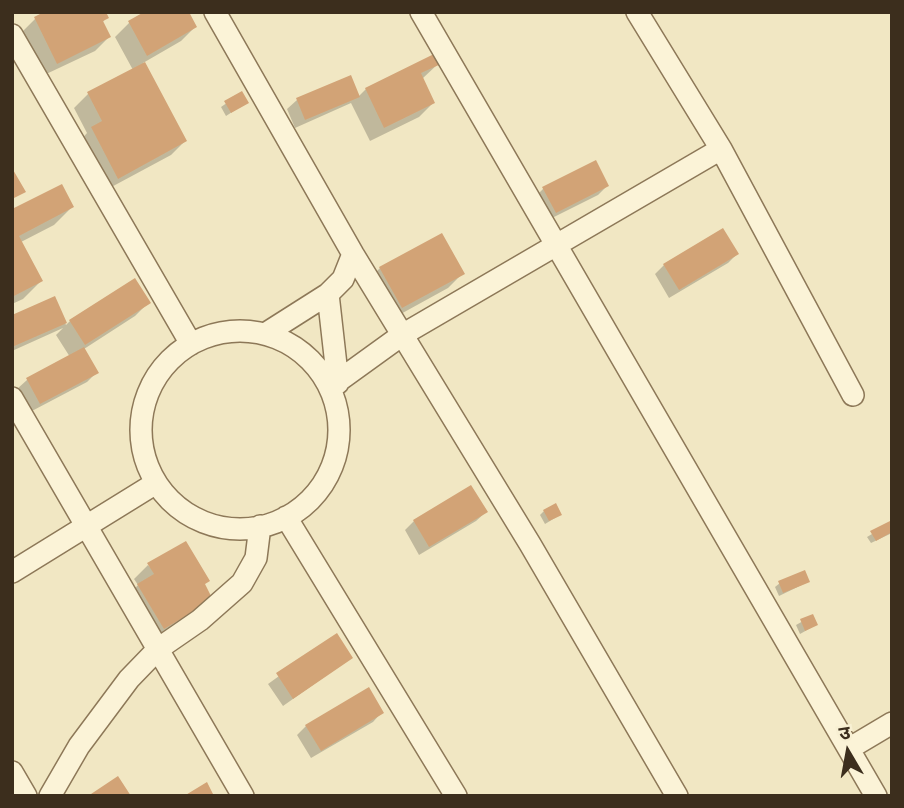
<!DOCTYPE html>
<html>
<head>
<meta charset="utf-8">
<style>
	body { margin:0 }
	#map { position:relative; width:904px; height:808px; overflow:hidden; background:#f1e7c3; font-family:Literata,"Noto Sans Devanagari",serif }
	canvas { display:block }
	.frame { position:absolute; inset:0; border:14px solid #3c2e1d; pointer-events:none }
	.north { position:absolute; left:813px; top:717px; width:70px; height:70px; -webkit-text-stroke:5px #f8f0d3; paint-order:stroke; rotate:350deg; font-size:19px; font-weight:700; line-height:28px; text-align:center; color:#3c2e1d }
	.north::after { content:''; display:block; margin:auto; width:24px; height:32px; background:#3c2e1d; clip-path:polygon(50% 0,100% 100%,50% 72%,0 100%) }
</style>
</head>
<body>
<div id="map">
<canvas width="904" height="808"></canvas>
<div class="frame"></div>
<div class="north">उ</div>
</div>
<script>
const g = document.querySelector('canvas').getContext('2d');
g.lineJoin = 'round';
function fill(path, color) { g.fillStyle = color; g.fill(path, 'evenodd'); }
const poly = rows => new Path2D(rows.map(r => 'M' + r).join(''));
function stroke(path, color, width, dash) { g.strokeStyle = color; g.lineWidth = width; g.lineCap = dash ? 'butt' : 'round'; g.setLineDash(dash || []); g.stroke(path); }
fill(poly([
	[147,12,195,27,181,41,143,63,185,141,171,155,104,191,78,143,87,133,74,108,88,94,133,70,115,37,129,23],
	[107,17,102,23,109,37,95,51,42,76,21,33,35,19],
	[439,63,422,79,433,103,419,117,370,141,351,103,295,128,287,109,297,100,350,77,358,97,366,89],
	[241,93,246,103,226,116,221,107],
	[607,186,598,195,546,221,534,198,543,189],
	[72,207,54,225,21,242,41,281,23,299,12,304,12,211],
	[737,254,728,263,669,298,655,274,664,265],
	[380,268,462,274,448,288,388,321,366,282],
	[54,298,66,325,70,321,149,302,135,316,84,349,96,373,87,382,30,412,17,389,27,380,70,357,56,335,63,328,12,351,12,317],
	[544,511,560,515,545,524,540,515],
	[486,512,476,521,419,555,405,530,414,521],
	[892,522,892,533,871,543,867,537],
	[148,565,197,613,150,641,125,599,138,585,134,579],
	[808,582,779,596,775,587,780,583],
	[812,616,816,625,800,634,796,625],
	[336,635,351,658,283,706,268,684],
	[382,712,373,722,311,758,297,735,306,726]
]), '#0003');
fill(poly([
	[44,12,106,12,109,18,103,21,111,37,57,64,34,17],
	[144,12,189,12,197,27,147,56,128,21],
	[436,53,441,64,421,73,435,103,384,128,365,88],
	[145,62,187,141,118,179,91,127,102,121,87,92],
	[351,75,360,97,305,120,296,98],
	[242,91,249,103,231,113,224,101],
	[596,160,609,186,556,213,542,187],
	[12,168,26,192,12,199],
	[62,184,74,207,19,236,43,281,12,297,12,209],
	[723,228,739,254,679,290,663,264],
	[442,233,465,274,402,308,379,267],
	[135,278,151,303,85,345,69,320],
	[55,296,67,323,12,347,12,315],
	[84,347,99,373,40,404,26,378],
	[471,485,488,512,429,547,413,520],
	[556,503,562,515,549,521,543,510],
	[892,520,892,532,876,541,870,531],
	[186,541,210,581,205,584,213,600,164,629,137,584,154,574,147,563],
	[805,570,810,582,783,593,778,581],
	[813,614,818,625,805,631,800,619],
	[337,633,353,658,293,699,276,673],
	[369,687,384,713,321,751,305,725],
	[118,776,131,796,88,796],
	[207,782,214,796,184,796]
]), '#d2a376');
const street = poly([
	[215,12,353,254,530,544,677,796],
	[421,12,876,796],
	[637,12,721,149,853,395],
	[12,35,191,344],
	[328,294,338,383],
	'141 430a99 99 0 1 1 198 0a99 99 0 1 1-198 0Z',
	[265,334,328,294,343,279,353,254],
	[330,387,402,335,721,149],
	[12,398,243,796],
	[286,517,456,796],
	[12,572,156,483],
	[850,748,892,723],
	[12,772,26,796],
	[50,796,79,746,129,679,158,649,200,620,242,583,256,558,260,526]
]);
stroke(street, '#8d7858', 24);
stroke(street, '#fbf3d7', 21);
</script>
</body>
</html>
